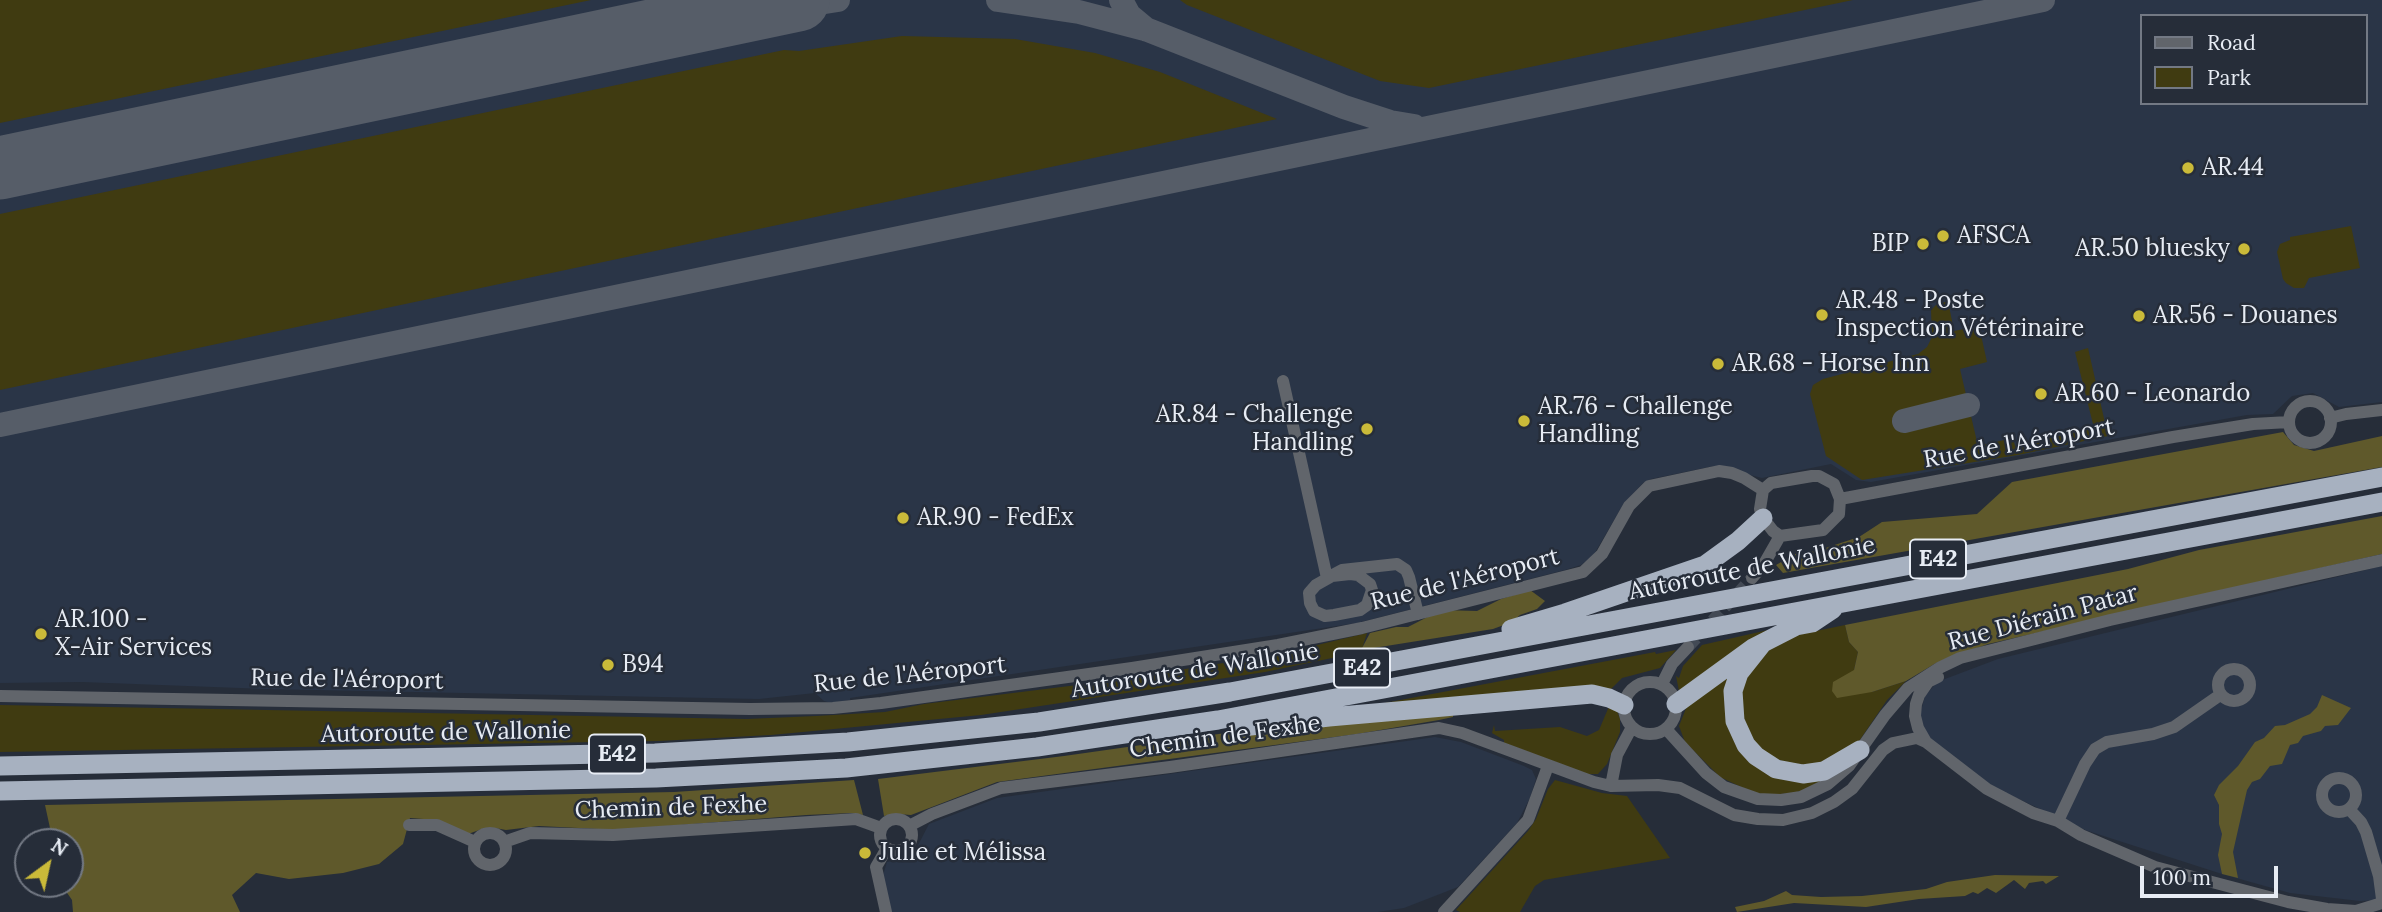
<!DOCTYPE html>
<html>
<head>
<meta charset="utf-8">
<style>
	body { margin:0 }
	#map { position:relative; width:2382px; height:912px; overflow:hidden; background:#262d39; font-family:Lora,serif }
	canvas { display:block }
	.legend { position:absolute; left:2140px; top:14px; width:228px; height:91px; box-sizing:border-box; background:#262d39; border:2px solid #737984; margin:0; padding:9px 12px; list-style:none; font-size:21px; color:#e7ecf4 }
	.legend li { display:flex; align-items:center; gap:14px; height:35px }
	.legend b { width:35px; border:2px solid #737984 }
	.north { position:absolute; left:14px; top:828px; width:70px; height:70px; box-sizing:border-box; background:#262d39; border:2px solid #737984; border-radius:50%; rotate:33deg; font-size:19px; font-weight:700; line-height:28px; text-align:center; color:#e7ecf4 }
	.north::after { content:''; display:block; margin:auto; width:24px; height:32px; background:#caba39; clip-path:polygon(50% 0,100% 100%,50% 72%,0 100%) }
	.scale { position:absolute; left:2140px; top:866px; width:138px; height:32px; box-sizing:border-box; border:4px solid #e7ecf4; border-top:0; padding-left:9px; font-size:21px; line-height:24px; white-space:nowrap; color:#e7ecf4; -webkit-text-stroke:5px #262d39; paint-order:stroke }
</style>
</head>
<body>
<div id="map">
<canvas width="2382" height="912"></canvas>
<ul class="legend">
<li><b style="height:9px;background:#61656b"></b>Road</li>
<li><b style="height:19px;background:#403b11"></b>Park</li>
</ul>
<div class="north">N</div>
<div class="scale">100 m</div>
</div>
<script>
const g = document.querySelector('canvas').getContext('2d');
g.lineJoin = 'round';
function fill(path, color) { g.fillStyle = color; g.fill(path, 'evenodd'); }
const poly = rows => new Path2D(rows.map(r => 'M' + r).join(''));
function stroke(path, color, width, dash) { g.strokeStyle = color; g.lineWidth = width; g.lineCap = dash ? 'butt' : 'round'; g.setLineDash(dash || []); g.stroke(path); }
function label(font, color, halo, rows, align = 'center') {
  g.font = font + ' Lora,serif'; g.lineWidth = 5; g.setLineDash([]); g.textBaseline = 'middle'; g.strokeStyle = halo; g.fillStyle = color; for (const [text, x, y, turn = 0] of rows) {
    g.save(); g.translate(x, y); g.rotate((+turn || 0) * Math.PI / 180); g.textAlign = isNaN(turn) ? turn : align; if (halo) g.strokeText(text, 0, 0); g.fillText(text, 0, 0); g.restore();
  }
}
fill(poly([
	[0,0,2382,0,2382,402,2339,407,2313,393,2292,396,2273,414,2247,415,1871,482,1856,480,1831,464,1762,478,1714,466,1651,479,1643,483,1624,503,1593,556,1581,565,1565,570,1357,623,850,698,850,700,831,703,824,701,815,693,759,699,266,689,82,682,0,683],
	[2142,16,2366,16,2366,103,2142,103],
	[2382,566,2382,900,2360,901,2290,893,2222,874,2085,830,1989,785,1929,739,1919,718,1925,696,1937,682,1998,659],
	[1435,737,1461,742,1524,766,1532,770,1536,779,1530,798,1517,823,1458,887,1404,908,1378,912,890,912,883,875,887,862,902,859,915,851,929,824,997,798]
]), '#2a3547');
fill(poly([
	[0,0,591,0,0,123],
	[1180,0,1853,0,1429,88,1380,81,1187,5],
	[902,36,1015,39,1095,53,1160,72,1277,119,0,390,0,214,784,50,799,51],
	[2351,226,2360,268,2309,278,2304,288,2294,288,2286,283,2283,279,2277,252,2280,244,2290,240,2290,237],
	[1948,301,1954,331,1979,326,1987,362,1960,369,1978,446,2013,438,2015,446,2094,428,2075,352,2088,348,2108,436,2018,455,1862,480,1826,456,1810,394,1813,385,1823,379,1918,354,1927,347,1932,337,1931,310,1936,305],
	[1845,625,1849,642,1858,652,1854,670,1872,692,1906,681,1887,700,1857,744,1817,768,1773,762,1744,733,1740,685,1769,649,1797,635],
	[1768,630,1680,696,1676,676,1679,678,1683,666,1702,645],
	[1367,633,1361,652,1265,672,981,715,771,735,659,741,0,752,0,705,747,719,816,716,885,712,924,704,1110,681,1280,654],
	[1676,650,1660,668,1622,678,1609,691,1342,711,1655,652,1656,654],
	[1736,669,1744,750,1832,775,1805,790,1793,793,1766,795,1752,792,1720,777,1685,742,1679,726,1687,706],
	[1610,704,1617,711,1620,719,1620,732,1607,764,1598,774,1587,774,1504,743,1504,740,1492,733,1494,725,1495,731,1560,727,1587,736,1599,730],
	[1555,780,1602,793,1627,796,1670,858,1544,880,1535,886,1520,912,1460,912,1456,910,1528,831,1536,819,1548,789]
]), '#403b11');
fill(poly([
	[2283,432,2294,445,2314,451,2382,436,2382,467,1783,573,1776,565,1795,554,1816,551,1859,537,1882,522,1977,514,2012,482],
	[2382,516,2382,554,1988,644,1936,663,1906,681,1872,692,1837,698,1832,691,1833,682,1854,670,1858,652,1849,642,1845,625,2128,569,2199,550],
	[1530,590,1545,601,1537,609,1520,615,1512,622,1493,629,1361,650,1370,633,1396,627,1408,627,1441,610,1477,611,1501,599],
	[2322,695,2351,708,2338,725,2325,726,2321,731,2303,736,2298,743,2290,745,2282,764,2270,766,2260,779,2252,782,2247,790,2233,852,2238,878,2222,874,2218,855,2222,834,2219,824,2219,805,2214,795,2219,785,2238,766,2255,742,2264,738,2275,726,2285,725,2310,714,2317,707],
	[1453,711,1453,717,1439,720,1357,734,997,782,911,815,898,814,884,816,878,779,1064,756,1247,730],
	[854,780,863,815,851,813,806,815,618,830,539,826,506,830,495,828,482,829,468,834,437,820,410,818,403,844,379,864,343,873,289,879,256,873,232,895,240,912,73,912,72,900,61,884,70,884,70,842,53,842,45,805,674,792],
	[1995,875,2059,876,2046,884,2043,881,2029,883,2025,889,2014,880,1996,893,1987,888,1978,894,1973,892,1965,896,1919,899,1866,907,1794,903,1737,912,1735,907,1764,901,1786,891,1792,895,1821,897,1862,896,1926,889,1947,882]
]), '#5f592b');
stroke(poly([
	[998,0,1079,12,1148,30,1344,107,1390,122,1414,126],
	[1121,0,1129,15,1147,30],
	[678,25,838,0],
	[0,175,84,150],
	[1904,421,1968,405],
	[0,425,2043,0]
]), '#565d68', 24);
stroke(poly([
	[0,168,798,0]
]), '#565d68', 63);
stroke(poly([
	[1688,647,1752,578]
]), '#434a55', 12, [12, 6]);
stroke(poly([
	[1283,381,1327,578,1342,570,1397,564,1406,570,1409,577,1418,614],
	'2289 422a21 21 0 1 1 42 0a21 21 0 1 1-42 0Z',
	[2330,418,2346,414,2382,410],
	[1812,476,1819,476,1834,484,1840,499,1839,514,1823,530,1780,536,1773,531,1763,518,1760,509,1763,490,1771,483,1812,476],
	[1840,499,2173,437,2253,424,2289,422],
	[1350,574,1358,575,1370,584,1372,590,1367,605,1360,610,1334,615,1325,616,1314,611,1310,603,1309,593,1316,585,1332,576,1350,574],
	[1752,578,1764,564,1780,536],
	'2218 685a16 16 0 1 1 32 0a16 16 0 1 1-32 0Z',
	'1624 708a26 26 0 1 1 52 0a26 26 0 1 1-52 0Z',
	[1662,684,1672,664,1688,647],
	[0,696,750,709,833,708,881,703,1132,668,1278,645,1362,628,1583,572,1602,554,1629,506,1649,486,1719,471,1732,473,1744,478,1763,490],
	[1666,729,1706,773,1724,787,1758,799,1781,800,1801,797,1828,784,1849,766,1885,715,1908,688,1939,668,1960,658,2110,620,2382,560],
	[1926,742,1918,728,1915,716,1916,704,1919,695,1928,682,1938,677],
	'2322 795a17 17 0 1 1 34 0a17 17 0 1 1-34 0Z',
	[1611,786,1617,755,1632,727],
	[2349,809,2361,822,2366,832,2379,876,2382,899],
	'880 835a16 16 0 1 1 32 0a16 16 0 1 1-32 0Z',
	[2058,821,2085,764,2095,749,2107,742,2153,734,2174,727,2220,695],
	[409,825,437,825,475,842],
	[909,826,932,814,1001,788,1170,767,1439,728,1462,733,1594,782,1611,786,1658,785,1680,788,1734,815,1758,819,1783,820,1812,813,1834,802,1852,789,1883,750,1893,743,1917,738,1926,742,1987,789,2033,813,2058,821,2081,835,2155,867,2288,902,2327,909,2356,911,2382,903],
	'474 849a16 16 0 1 1 32 0a16 16 0 1 1-32 0Z',
	[504,842,530,833,613,835,856,819,881,828],
	[886,912,876,867,887,848],
	[1444,912,1528,820,1548,766]
]), '#61656b', 12);
stroke(poly([
	[1511,629,1565,613,1705,565,1738,541,1763,518],
	[1762,644,1739,673,1733,691,1735,721,1746,745,1756,756,1776,769,1803,774,1824,771,1860,750],
	[1676,704,1753,648,1796,626,1812,623,1833,609],
	[1242,727,1329,717,1592,694,1609,698,1624,705],
	[0,766,655,753,848,742,1039,722,1230,692,2382,477],
	[0,791,656,778,846,768,1037,747,1218,720,2382,502]
]), '#a7b1c0', 19);
for (const [x, y, r, color] of [
	[2188,168,7,"#caba39"],
	[1943,236,7,"#caba39"],
	[1923,244,7,"#caba39"],
	[2244,249,7,"#caba39"],
	[1822,315,7,"#caba39"],
	[2139,316,7,"#caba39"],
	[1718,364,7,"#caba39"],
	[2041,394,7,"#caba39"],
	[1524,421,7,"#caba39"],
	[1367,429,7,"#caba39"],
	[903,518,7,"#caba39"],
	[41,634,7,"#caba39"],
	[608,665,7,"#caba39"],
	[865,853,7,"#caba39"]
]) { const dot = new Path2D(); dot.arc(x, y, r, 0, 2 * Math.PI); g.fillStyle = color; g.fill(dot); stroke(dot, '#262d39', 2.5); }
for (const [x, y, w] of [
	[1938,559,56],
	[1362,668,56],
	[617,754,56]
]) { const box = new Path2D(); box.roundRect(x - w / 2, y - 19.5, w, 39, 5); g.fillStyle = '#262d39'; g.fill(box); stroke(box, '#e7ecf4', 2); }
label('bold 23px', '#e7ecf4', null, [
	["E42",1938,559],
	["E42",1362,668],
	["E42",617,754]
]);
label('24px', '#e7ecf4', '#262d39', [
	["AR.44",2202,168],
	["AFSCA",1957,236],
	["BIP",1909,244,"right"],
	["AR.50 bluesky",2230,249,"right"],
	["AR.48 - Poste",1836,301],
	["Inspection Vétérinaire",1836,329],
	["AR.56 - Douanes",2153,316],
	["AR.68 - Horse Inn",1732,364],
	["AR.60 - Leonardo",2055,394],
	["AR.76 - Challenge",1538,407],
	["Handling",1538,435],
	["AR.84 - Challenge",1353,415,"right"],
	["Handling",1353,443,"right"],
	["AR.90 - FedEx",917,518],
	["AR.100 -",55,620],
	["X-Air Services",55,648],
	["B94",622,665],
	["Julie et Mélissa",879,853]
], 'left');
label('24px', '#e7ecf4', '#262d39', [
	["Rue de l'Aéroport",2019,444,-10],
	["Autoroute de Wallonie",1752,569,-11],
	["Rue de l'Aéroport",1465,580,-14],
	["Rue Diérain Patar",2043,618,-15],
	["Autoroute de Wallonie",1195,671,-9],
	["Rue de l'Aéroport",910,675,-6],
	["Rue de l'Aéroport",347,680,1],
	["Autoroute de Wallonie",446,733,-1],
	["Chemin de Fexhe",1225,737,-8],
	["Chemin de Fexhe",671,808,-2]
]);
</script>
</body>
</html>
